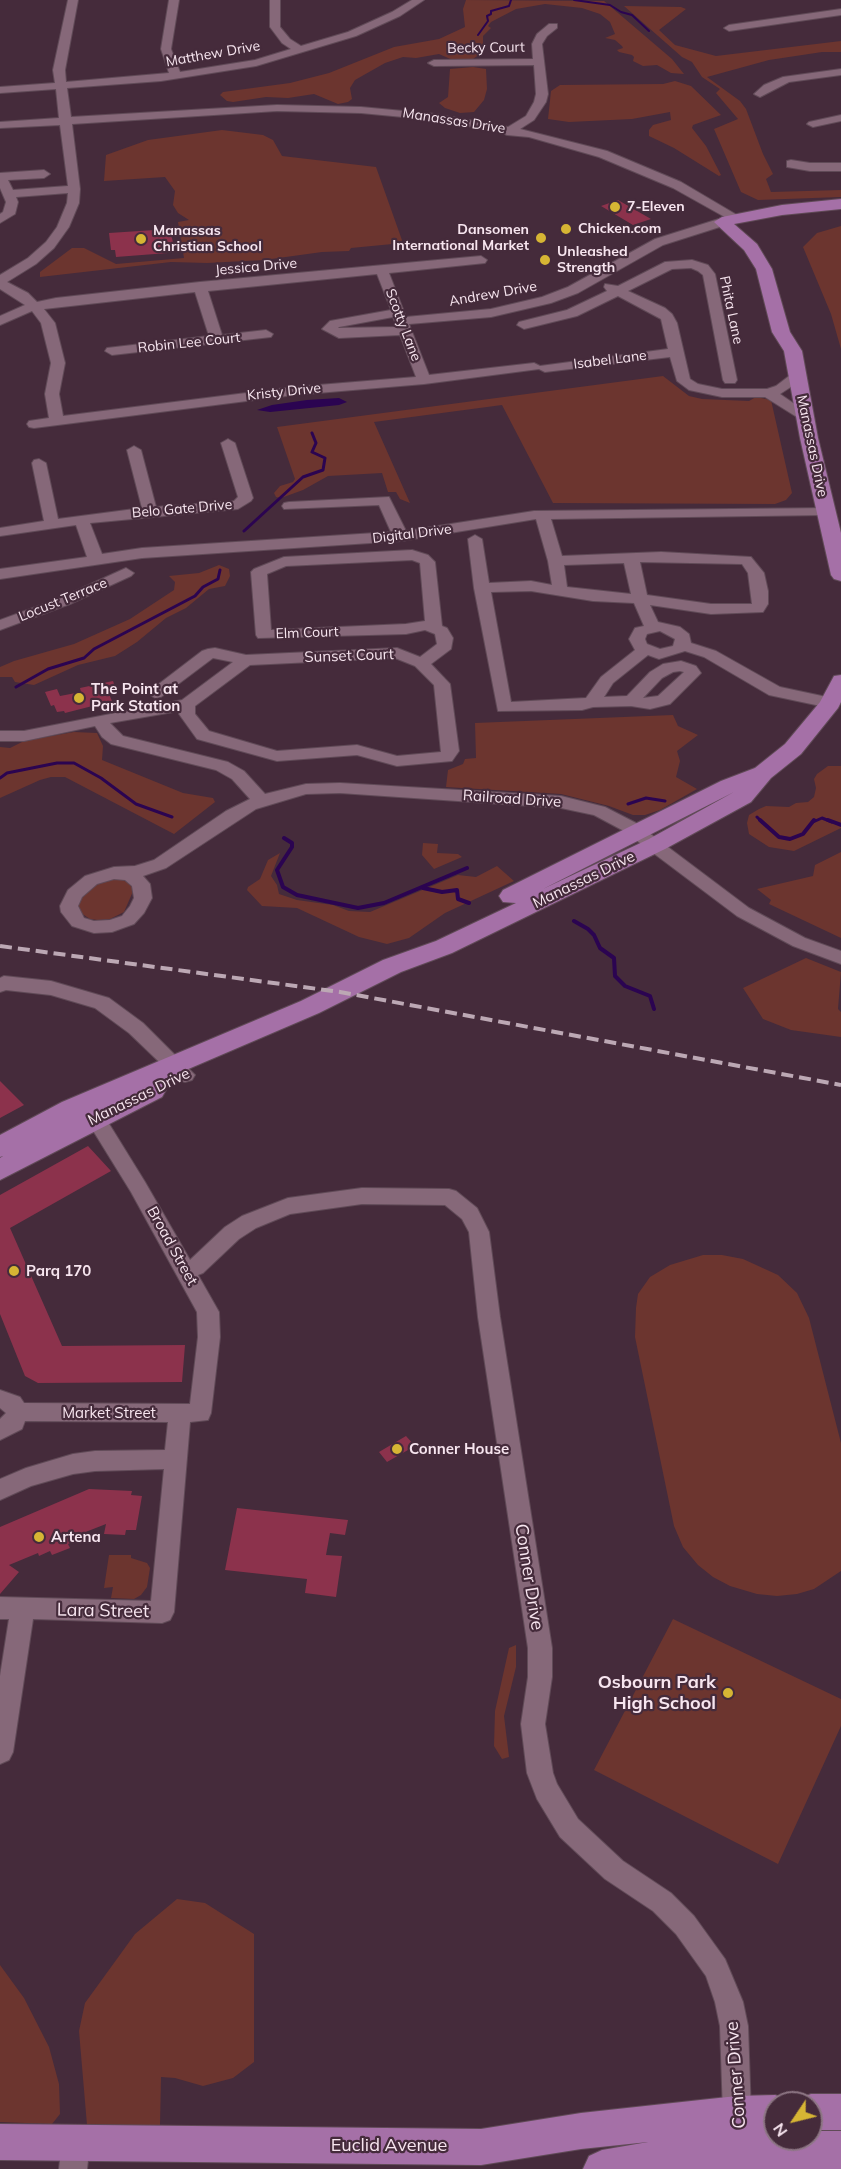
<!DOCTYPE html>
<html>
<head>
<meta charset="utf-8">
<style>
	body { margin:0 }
	#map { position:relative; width:841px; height:2169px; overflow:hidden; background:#452b3b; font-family:Mulish,sans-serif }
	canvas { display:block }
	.north { position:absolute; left:763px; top:2091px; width:60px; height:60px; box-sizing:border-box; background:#452b3b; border:2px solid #8c7583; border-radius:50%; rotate:235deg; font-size:16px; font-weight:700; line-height:24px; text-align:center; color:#f7e5ef }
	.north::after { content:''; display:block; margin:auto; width:21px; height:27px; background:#d6b534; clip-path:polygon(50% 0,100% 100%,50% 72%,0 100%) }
</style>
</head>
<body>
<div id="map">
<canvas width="841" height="2169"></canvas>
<div class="north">N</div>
</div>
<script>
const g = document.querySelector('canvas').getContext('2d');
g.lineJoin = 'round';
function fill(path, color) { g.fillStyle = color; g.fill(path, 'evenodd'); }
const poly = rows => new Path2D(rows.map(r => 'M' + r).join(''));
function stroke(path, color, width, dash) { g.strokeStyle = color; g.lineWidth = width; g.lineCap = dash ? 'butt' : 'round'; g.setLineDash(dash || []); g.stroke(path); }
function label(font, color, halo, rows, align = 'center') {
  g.font = font + ' Mulish,sans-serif'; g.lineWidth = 4.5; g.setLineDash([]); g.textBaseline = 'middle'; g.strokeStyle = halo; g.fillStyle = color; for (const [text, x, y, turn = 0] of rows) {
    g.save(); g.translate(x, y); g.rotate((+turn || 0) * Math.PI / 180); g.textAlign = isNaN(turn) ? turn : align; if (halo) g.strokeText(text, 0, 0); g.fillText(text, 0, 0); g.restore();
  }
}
fill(poly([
	[466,0,604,1,672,59,684,74,671,73,657,65,643,66,633,61,634,57,632,55,619,52,617,50,623,48,622,46,615,40,605,38,615,34,610,22,600,14,582,8,545,4,516,9,491,22,488,26,491,28,483,36,483,52,473,59,455,61,439,54,416,58,403,57,385,63,355,80,350,88,352,99,348,102,338,104,314,94,288,98,266,97,233,102,227,101,220,95,223,92,290,83,329,73,394,47,439,39,465,27,463,9],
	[624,6,681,7,686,9,659,30,675,45,716,56,841,41,841,52,822,52,769,60,707,77,740,101,746,109,763,154,773,174,766,179,771,192,841,190,841,197,758,200,741,192,714,129,738,119,716,93,720,89,702,77,692,62,682,57],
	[473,67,486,69,487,89,484,100,474,112,460,113,445,108,439,103,448,97,450,69],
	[675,81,691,86,721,115,693,125,692,128,706,146,721,175,719,176,674,148,649,136,649,130,653,125,671,120,670,112,632,119,569,122,548,119,551,91,560,85,663,84],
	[222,130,263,135,273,140,282,156,376,167,403,243,351,248,349,251,322,252,264,260,207,263,171,262,40,277,40,272,72,248,84,248,116,264,184,258,178,222,189,220,178,213,173,205,175,191,165,177,104,181,106,155,148,140],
	[841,226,841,349,831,314,803,247,817,233],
	[663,376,689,396,702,399,749,401,756,397,771,400,792,493,786,500,775,504,553,503,502,405,374,422,410,503,400,499,396,492,388,492,382,473,328,476,303,490,281,498,276,497,274,493,280,486,293,482,295,479,277,427],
	[219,565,229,569,230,576,225,586,209,589,186,608,166,618,137,642,115,656,78,665,34,685,15,682,12,677,0,677,0,667,14,661,74,644,130,619,174,590,175,582,169,576,199,573],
	[673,715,678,726,698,735,677,751,680,761,676,777,697,789,660,810,645,815,633,815,609,806,561,794,446,787,448,770,463,764,465,759,476,758,475,723],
	[74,732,97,733,103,746,102,760,183,793,213,798,215,802,174,834,65,777,51,777,40,780,0,798,0,747,10,748,24,741],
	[828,766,841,766,841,828,794,851,769,847,749,834,747,823,749,815,759,809,766,806,789,807,796,803,808,802,814,797,816,788,814,779,817,774],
	[423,843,438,844,437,853,458,854,462,857,434,869,422,855],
	[841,852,841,938,769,904,771,900,757,889,813,876,815,865],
	[280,853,271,876,277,885,279,894,297,900,333,905,349,911,370,912,458,875,476,877,497,866,514,881,445,913,409,938,387,944,359,937,297,908,262,906,247,890,248,887,260,879,268,860],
	[119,878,131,884,134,889,124,912,110,919,98,920,90,919,81,913,78,903,81,897,96,884],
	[806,958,841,972,838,1009,841,1012,841,1037,791,1030,763,1019,743,988],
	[703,1255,722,1255,743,1259,778,1275,797,1293,809,1318,841,1443,841,1571,814,1589,797,1594,777,1596,757,1594,730,1586,713,1577,698,1565,683,1547,674,1526,635,1337,636,1308,638,1294,650,1277,670,1265],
	[109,1555,131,1555,131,1558,147,1563,150,1568,147,1587,141,1595,134,1599,111,1598,113,1587,104,1588],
	[673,1619,841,1699,841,1726,778,1864,594,1770],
	[516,1645,516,1667,504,1716,509,1757,502,1759,494,1746,495,1711,509,1648],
	[177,1899,205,1903,254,1934,254,2062,233,2078,203,2086,175,2078,161,2077,160,2125,87,2125,79,2031,85,2003,135,1934],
	[0,1965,24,1998,49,2047,59,2084,60,2114,52,2124,0,2122]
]), '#6c352f');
fill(poly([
	[339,398,347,402,339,405,270,412,257,410,272,405,307,400]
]), '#2b0451');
stroke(poly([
	[574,0,610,5,621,12,632,15,649,31],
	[478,35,488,21,487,16,491,14,491,11,509,6,511,0]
]), '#2b0451', 2);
stroke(poly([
	[244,531,303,477,323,470,325,458,312,452,316,443,312,433],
	[16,687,48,669,84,658,94,649,195,596,203,587,218,579,220,570],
	[0,778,7,773,57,763,74,763,101,778,136,804,172,817],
	[628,804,646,798,665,801],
	[757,817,762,822],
	[813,822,822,818,832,822]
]), '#2b0451', 3);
stroke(poly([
	[760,820,779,837,790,839,803,834,814,820],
	[828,820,841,825],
	[284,838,292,843,292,847,277,870,283,887,297,895,358,908,384,903,467,868],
	[423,888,442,892,457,890,458,899,469,903],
	[574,921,588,929,594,935,600,948,614,958,615,976,625,986,650,996,654,1009]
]), '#2b0451', 4);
fill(poly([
	[618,200,651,219,633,225,601,206],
	[170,229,174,247,167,248,168,253,116,257,115,250,111,250,109,233],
	[113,681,117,692,109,694,112,701,65,713,64,711,57,712,54,705,51,706,45,692,57,689,60,696,81,692,80,688],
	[0,1081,24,1105,0,1118],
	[88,1146,111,1171,10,1228,62,1346,185,1345,182,1382,38,1383,25,1376,0,1314,0,1195],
	[406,1436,415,1446,387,1462,379,1452],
	[89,1489,132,1491,131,1495,142,1496,136,1530,126,1530,125,1535,104,1534,106,1524,83,1533,75,1533,78,1539,68,1544,70,1548,52,1555,50,1551,39,1556,38,1553,9,1565,19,1572,0,1594,0,1527],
	[237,1508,348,1520,345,1535,330,1533,326,1555,342,1556,336,1597,305,1593,307,1579,225,1570]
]), '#8c324c');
const minor = poly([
	[68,0,78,0,65,70,66,82,169,73,161,49,169,0,179,0,171,49,180,72,255,60,291,49,282,43,270,27,270,0,280,0,280,27,290,39,301,46,348,32,392,12,412,0,424,0,400,16,356,36,256,66,161,81,67,88,71,117,277,105,361,107,435,114,508,127,526,116,534,102,536,94,534,65,434,66,428,63,434,60,533,59,532,44,537,34,549,24,557,24,557,28,547,36,542,44,548,94,546,102,534,120,520,129,607,151,681,182,742,218,736,222,732,221,673,188,599,157,529,137,507,135,501,132,435,120,361,113,277,111,72,124,80,189,79,203,69,227,54,248,36,264,7,282,28,293,37,302,56,298,200,282,481,256,487,260,485,263,389,273,406,317,491,309,542,297,568,287,655,239,722,218,728,222,726,225,663,245,578,293,551,303,491,317,409,324,429,375,534,363,540,366,668,349,661,319,618,296,577,316,524,329,517,325,519,322,567,310,607,291,604,287,605,284,618,286,665,262,692,260,708,265,715,274,737,380,735,383,725,383,723,380,703,275,698,271,691,268,672,269,628,291,665,308,672,314,677,323,690,379,698,384,722,389,767,389,776,386,793,373,803,373,805,376,803,379,780,394,812,416,810,419,800,419,765,397,722,397,689,390,677,381,670,357,545,372,539,369,424,384,294,395,34,428,29,427,27,424,29,421,49,418,45,394,51,363,41,323,32,311,0,325,0,316,25,305,0,289,0,275,28,258,46,242,57,227,67,203,68,193,16,197,18,202,15,214,0,223,0,214,3,212,6,202,0,188,0,173,44,170,50,174,44,178,8,180,13,190,68,186,60,125,0,128,0,122,59,118,56,89,0,93,0,87,55,83,53,70,68,0],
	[377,274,391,310,330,321,322,329,339,338,400,335,416,377,294,387,63,416,59,394,65,363,55,323,44,309,195,292,209,336,107,348,105,351,112,355,271,337,273,334,266,330,222,335,208,291,377,274],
	[393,317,397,327,338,328,339,327,393,317],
	[841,9,841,15,729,31,724,28,729,25,841,9],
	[841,69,841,75,789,82,760,97,754,94,764,85,783,77,841,69],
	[841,115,841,121,813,127,807,124,809,122,841,115],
	[791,160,810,163,841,163,841,171,810,171,787,167,787,161,791,160],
	[228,439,235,443,253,498,251,501,238,509,90,523,102,554,142,548,391,532,379,505,284,509,282,506,284,503,289,502,389,497,406,531,534,511,830,508,832,511,825,515,551,519,562,556,661,552,751,557,764,573,768,591,768,604,763,612,711,614,650,605,658,622,680,627,689,634,691,643,716,651,780,687,836,699,838,703,830,708,769,695,704,657,685,651,659,659,648,655,613,683,604,697,627,696,650,672,663,664,681,661,696,666,701,673,670,704,650,709,631,706,593,707,582,710,498,711,474,588,468,539,475,535,482,539,489,583,531,581,552,585,548,561,536,519,401,541,142,558,0,579,0,569,87,557,76,525,0,536,0,528,44,521,32,463,34,460,39,459,46,463,58,519,142,508,127,450,134,446,141,450,156,507,234,501,238,497,221,443,228,439],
	[640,562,742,564,748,573,752,604,711,604,647,595,640,562],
	[624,563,631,594,567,587,564,565,624,563],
	[531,591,593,601,634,603,644,626,635,628,629,639,635,650,601,677,586,698,511,702,491,592,531,591],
	[660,631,675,639,673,646,660,649,647,644,645,639,647,634,660,631],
	[680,671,684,672,658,696,643,698,662,678,673,672,680,671],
	[412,550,428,555,435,562,442,626,447,628,453,638,451,649,431,664,450,684,459,751,452,761,397,766,357,755,277,761,197,739,179,714,179,711,110,723,123,736,228,762,244,771,265,794,306,784,340,783,561,796,605,807,636,823,749,908,805,938,841,951,841,964,793,946,737,916,624,831,594,815,561,808,340,793,306,794,256,809,166,868,143,876,150,884,152,898,144,913,134,924,112,932,94,933,72,926,61,912,60,906,68,890,85,876,114,867,135,866,154,860,226,811,250,799,232,779,216,770,111,744,102,737,95,726,24,741,0,741,0,731,24,731,182,700,233,662,213,658,161,697,155,698,147,693,202,651,208,649,215,648,246,655,397,648,420,657,437,644,435,634,425,630,406,634,258,638,256,635,251,572,254,569,284,557,412,550],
	[412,560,420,563,425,621,406,624,271,630,267,574,286,566,412,560],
	[395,658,415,666,434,685,441,752,397,756,357,745,277,751,209,731,195,714,195,706,250,665,395,658],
	[114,879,125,880,132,886,134,898,130,906,122,916,110,920,94,921,84,918,78,906,82,897,97,884,114,879],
	[126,568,134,573,131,576,70,604,0,630,0,620,60,598,126,568],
	[4,976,51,981,109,998,143,1023,195,1075,192,1080,185,1082,178,1080,129,1033,95,1008,51,995,6,990,0,992,0,978,4,976],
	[86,1104,103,1114,145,1182,190,1260,225,1227,242,1216,288,1198,362,1188,449,1189,456,1191,477,1208,489,1232,500,1317,552,1648,552,1677,545,1724,553,1773,557,1784,578,1819,623,1861,671,1893,694,1916,725,1959,743,2002,748,2026,751,2114,758,2169,730,2169,723,2114,720,2026,715,2002,706,1976,676,1934,653,1911,605,1879,560,1837,537,1799,527,1773,521,1724,528,1677,528,1648,478,1317,469,1232,462,1219,445,1205,362,1204,290,1214,256,1228,239,1239,203,1273,198,1275,219,1312,220,1337,211,1413,208,1420,190,1422,174,1612,170,1620,162,1623,33,1619,13,1752,9,1760,0,1764,0,1676,9,1619,0,1619,0,1597,151,1601,164,1469,95,1471,73,1474,31,1486,0,1500,0,1479,26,1468,73,1454,95,1451,165,1450,168,1422,25,1421,22,1429,0,1440,0,1419,6,1413,0,1408,0,1390,20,1397,24,1403,190,1404,198,1337,197,1312,131,1192,89,1124,76,1111,79,1106,86,1104],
	[76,2129,86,2133,90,2143,87,2169,59,2169,62,2143,66,2133,76,2129]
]);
const major = poly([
	[841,199,841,209,782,215,734,224,757,244,772,269,790,332,802,351,818,438,841,533,841,581,834,579,831,575,800,438,784,351,772,332,756,269,744,250,714,222,722,217,782,205,841,199],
	[841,675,841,702,838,708,801,754,771,778,751,802,665,849,452,953,401,972,319,1013,158,1082,162,1083,166,1090,162,1097,0,1180,0,1158,3,1156,0,1157,0,1135,62,1102,301,1001,383,960,436,941,516,903,503,902,499,896,503,890,721,781,755,768,785,744,820,702,834,676,841,675],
	[734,792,649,839,543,889,734,792],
	[811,2094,841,2094,841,2130,811,2130,811,2103,796,2103,798,2099,811,2094],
	[775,2095,788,2100,789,2103,775,2103,775,2131,768,2131,775,2131,775,2139,811,2139,811,2131,841,2131,841,2169,583,2169,589,2156,602,2150,648,2142,581,2149,481,2165,0,2160,0,2124,481,2129,581,2113,737,2096,775,2095]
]);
stroke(minor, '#604a57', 2);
stroke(major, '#604a57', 2);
fill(minor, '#866879');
fill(major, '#a570a7');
stroke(poly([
	[0,946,340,992,841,1085]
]), '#bca8b4', 4, [12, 6]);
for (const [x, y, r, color] of [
	[615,207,6,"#d6b534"],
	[566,229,6,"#d6b534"],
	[541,238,6,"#d6b534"],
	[141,239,6,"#d6b534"],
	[545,260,6,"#d6b534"],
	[79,698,6,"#d6b534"],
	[14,1271,6,"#d6b534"],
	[397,1449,6,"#d6b534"],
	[39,1537,6,"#d6b534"],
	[728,1693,6,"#d6b534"]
]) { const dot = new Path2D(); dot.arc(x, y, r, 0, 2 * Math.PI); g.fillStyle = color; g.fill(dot); stroke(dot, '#452b3b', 2); }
label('14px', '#f7e5ef', '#452b3b', [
	["Becky Court",486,48,-1],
	["Matthew Drive",213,54,-10],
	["Manassas Drive",454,121,9],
	["Jessica Drive",256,267,-5],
	["Andrew Drive",493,294,-10],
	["Phita Lane",731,310,78],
	["Scotty Lane",403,325,69],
	["Robin Lee Court",189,343,-6],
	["Isabel Lane",610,360,-7],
	["Kristy Drive",284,392,-6],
	["Manassas Drive",812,446,78],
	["Belo Gate Drive",182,509,-5],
	["Digital Drive",412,534,-7],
	["Locust Terrace",63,600,-22],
	["Elm Court",307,633,-2]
]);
label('bold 14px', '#f7e5ef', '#452b3b', [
	["7-Eleven",627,207],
	["Chicken.com",578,229],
	["Dansomen",529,230,"right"],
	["International Market",529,246,"right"],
	["Manassas",153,231],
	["Christian School",153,247],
	["Unleashed",557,252],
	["Strength",557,268]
], 'left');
label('15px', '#f7e5ef', '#452b3b', [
	["Sunset Court",349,656,-2],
	["Railroad Drive",512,799,4],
	["Manassas Drive",584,880,-26],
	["Manassas Drive",139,1097,-26],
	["Broad Street",172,1246,61],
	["Market Street",109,1413]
]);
label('bold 15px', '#f7e5ef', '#452b3b', [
	["The Point at",91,689],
	["Park Station",91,706],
	["Parq 170",26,1271],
	["Conner House",409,1449],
	["Artena",51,1537]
], 'left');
label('18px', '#f7e5ef', '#452b3b', [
	["Conner Drive",529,1577,81],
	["Lara Street",103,1611,1],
	["Conner Drive",736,2075,-94],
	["Euclid Avenue",389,2146]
]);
label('bold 18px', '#f7e5ef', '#452b3b', [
	["Osbourn Park",716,1683],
	["High School",716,1704]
], 'right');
</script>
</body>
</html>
